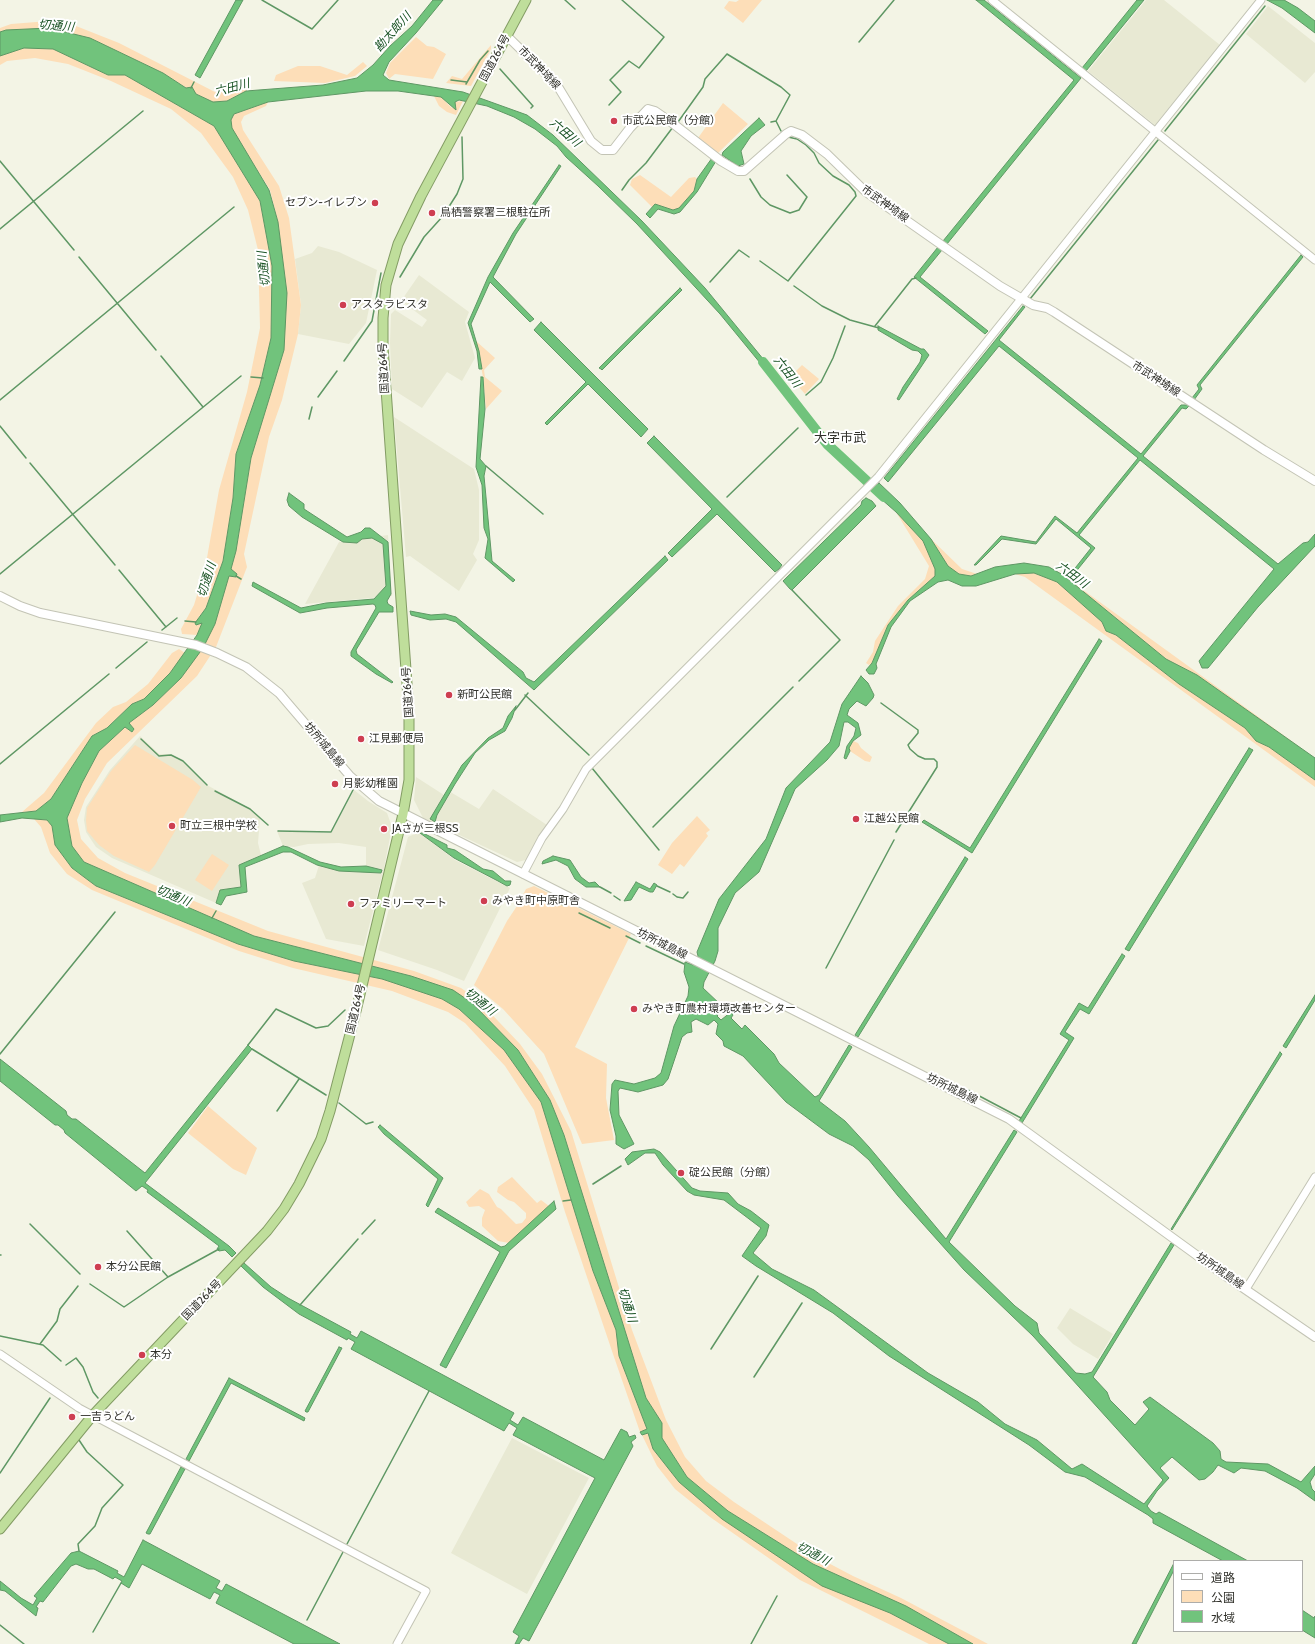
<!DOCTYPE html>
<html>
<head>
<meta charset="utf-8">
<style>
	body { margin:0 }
	#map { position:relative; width:1315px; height:1644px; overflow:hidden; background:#f3f4e5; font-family:Cabin,"Noto Sans JP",sans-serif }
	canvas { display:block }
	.legend { position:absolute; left:1173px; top:1560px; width:130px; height:72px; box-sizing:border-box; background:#fff; border:1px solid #adadaa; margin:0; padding:5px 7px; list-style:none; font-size:12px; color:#31312b }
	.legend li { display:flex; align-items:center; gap:8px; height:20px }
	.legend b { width:20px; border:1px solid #adadaa }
</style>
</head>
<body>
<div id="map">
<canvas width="1315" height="1644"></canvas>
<ul class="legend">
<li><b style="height:5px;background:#fff"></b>道路</li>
<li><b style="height:11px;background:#fddeb8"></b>公園</li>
<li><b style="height:11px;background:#71c37c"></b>水域</li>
</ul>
</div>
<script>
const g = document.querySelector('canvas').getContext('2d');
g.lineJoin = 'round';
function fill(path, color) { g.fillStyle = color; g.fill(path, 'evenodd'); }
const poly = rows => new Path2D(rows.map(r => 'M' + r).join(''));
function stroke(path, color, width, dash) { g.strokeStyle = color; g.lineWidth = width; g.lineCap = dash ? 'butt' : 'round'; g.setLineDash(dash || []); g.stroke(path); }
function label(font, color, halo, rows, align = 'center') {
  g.font = font + ' Cabin,"Noto Sans JP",sans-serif'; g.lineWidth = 4; g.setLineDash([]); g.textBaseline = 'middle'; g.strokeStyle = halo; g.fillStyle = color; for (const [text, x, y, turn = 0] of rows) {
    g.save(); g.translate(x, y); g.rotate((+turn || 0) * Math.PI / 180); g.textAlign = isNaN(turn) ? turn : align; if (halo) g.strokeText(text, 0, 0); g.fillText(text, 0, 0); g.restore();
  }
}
fill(poly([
	[1146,0,1164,0,1220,45,1155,125,1088,71],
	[1268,6,1315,43,1315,72,1305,83,1246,34],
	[318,246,339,252,377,270,366,323,349,344,298,334,301,305,295,259,312,253],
	[419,275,469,312,465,322,475,358,462,381,447,372,422,408,392,389,390,343,391,314,395,310,422,327,427,320,401,301],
	[394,417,474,469,479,490,479,540,473,554,477,560,459,591,410,556,406,557],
	[388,535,392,596,305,604,339,542],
	[140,736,159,754,171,754,183,761,205,784,251,809,260,818,258,843,261,855,239,865,241,888,220,890,216,903,112,858,96,847,86,832,84,820,86,807,110,770],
	[416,777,444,795,447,790,479,809,493,789,547,825,526,860,517,862,423,818,414,800],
	[354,790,368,801,387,813,392,827,384,868,364,946,326,939,302,883,315,878,320,862,341,867,366,866,366,847,339,843,308,844,294,847,283,846,277,831,331,833],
	[419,832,455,860,510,888,464,981,437,970,378,950,408,837],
	[1070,1308,1113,1334,1098,1359,1073,1344,1057,1328],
	[512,1438,589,1478,527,1594,451,1553]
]), '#e8e9d3');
fill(poly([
	[739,0,762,0,743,23,724,8,729,1,736,2],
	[49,21,76,26,119,43,215,92,248,88,246,91,227,101,213,102,196,94,163,73,90,38,6,30,0,32,0,28,11,24],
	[416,37,427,46,434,47,446,54,433,79,395,74,389,79,386,73,390,63],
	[491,45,491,49,471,86,446,83,452,76,462,79],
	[24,48,53,49,108,75,125,75,214,126,260,201,272,266,271,338,260,385,236,454,233,498,223,561,206,608,198,618,202,623,197,635,182,634,181,629,194,605,205,569,219,490,247,392,260,328,258,250,248,210,233,177,201,133,171,109,111,81,68,64,35,58,7,61,0,65,0,56],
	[363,62,367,66,355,76,325,83,274,81,276,75,298,66,320,66,347,75],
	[434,96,441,97,452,108,456,107,455,102,463,101,456,115,447,112,439,106],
	[268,102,266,106,244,116,241,122,243,130,279,186,289,218,301,305,298,334,282,400,269,437,244,554,247,567,216,647,197,676,107,763,85,799,77,820,81,839,98,858,125,873,268,931,414,971,461,988,478,1000,520,1044,542,1074,571,1131,632,1330,666,1420,685,1457,706,1481,734,1502,815,1556,853,1576,901,1598,988,1644,973,1644,906,1606,813,1564,728,1511,687,1477,662,1438,662,1423,646,1398,564,1135,550,1100,518,1050,472,1003,411,976,254,936,84,862,72,846,67,818,82,783,99,751,125,727,132,732,134,729,129,723,153,705,181,678,215,624,236,551,251,458,284,350,278,222,270,190,231,128,231,120,234,114],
	[723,103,748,124,718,153,698,138],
	[640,175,671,197,689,178,695,177,697,179,694,191,679,208,673,210,655,204,652,207,630,185,632,179],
	[476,341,495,358,484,370,485,377,502,391,486,409,483,377],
	[802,365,819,379,805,394,790,377],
	[896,512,923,541,935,569,935,576,908,600,888,625,872,663,869,665,866,663,873,652,875,641,898,606,925,579,929,566],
	[931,539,962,569,977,574,971,576,959,574,948,566],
	[1034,573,1057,582,1102,622,1106,631,1116,635,1179,684,1245,728,1256,741,1269,747,1315,780,1315,787,1025,577,1015,574],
	[1068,579,1311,755,1197,675,1166,659],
	[179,649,185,653,170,673,144,699,132,704,107,728,92,736,51,799,36,811,22,812,44,793,96,723,113,707,126,702,148,684,172,653],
	[853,741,858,743,861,748,872,757,870,762,865,761,850,751,849,748],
	[135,745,193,780,201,787,155,865,149,872,114,856,99,845,87,831,86,820,87,808,111,771],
	[697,816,710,830,706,833,708,836,684,867,680,864,672,874,658,865,672,843],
	[34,819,47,820,52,826,55,845,72,868,96,886,238,944,294,961,382,979,442,999,459,1009,504,1050,541,1102,593,1271,616,1330,619,1356,647,1429,640,1432,614,1357,565,1212,534,1110,505,1066,465,1023,448,1012,392,991,293,968,239,951,92,890,67,874,50,853,41,827],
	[212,854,229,865,212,891,195,880],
	[534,886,631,934,575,1047,607,1064,606,1098,614,1140,582,1144,544,1054,503,1009,474,985,507,921,517,906,526,889],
	[208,1106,257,1148,246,1175,233,1169,188,1133],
	[512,1177,537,1203,541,1200,549,1206,509,1243,498,1241,482,1226,482,1218,485,1210,479,1206,469,1207,466,1202,480,1189,489,1194,497,1207,501,1209,516,1224,522,1223,526,1218,526,1213,514,1202,508,1200,497,1192,498,1187],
	[648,1432,653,1449,679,1482,890,1613,949,1644,929,1644,800,1580,710,1517,675,1489,657,1466,642,1435]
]), '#fddeb8');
const water = poly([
	[236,0,243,0,200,78,195,75,236,0],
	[433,0,443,0,416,33,389,62,383,75,389,80,463,92,527,115,553,135,642,221,705,288,773,371,770,375,720,314,637,224,598,186,566,157,557,146,535,129,514,117,487,106,459,100,455,102,456,110,441,97,398,91,366,91,268,102,234,114,231,120,232,128,269,190,278,222,287,293,284,350,251,458,236,551,231,569,237,574,236,577,229,576,215,624,203,648,181,678,153,705,129,723,134,729,132,732,125,727,99,751,82,783,67,818,72,846,84,862,254,936,411,976,453,990,472,1003,518,1050,550,1100,564,1135,646,1398,662,1423,662,1438,687,1477,728,1511,813,1564,906,1606,973,1644,949,1644,890,1613,822,1586,722,1519,679,1482,653,1449,648,1433,642,1435,640,1432,647,1429,619,1356,616,1330,593,1271,541,1102,504,1050,459,1009,442,999,382,979,294,961,238,944,96,886,72,868,55,845,52,826,47,820,22,818,0,822,0,815,36,811,51,799,92,736,107,728,132,704,144,699,170,673,197,635,202,623,196,625,195,623,206,608,223,561,233,498,236,454,260,385,271,338,272,266,260,201,214,126,125,75,108,75,53,49,24,48,0,56,0,32,6,30,49,28,90,38,163,73,186,88,192,87,196,94,213,102,227,101,246,91,323,85,357,78,373,65,390,46,412,26,433,0],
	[976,0,984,0,1081,78,947,244,943,241,1074,80,976,0],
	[1137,0,1144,0,1086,71,1082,68,1137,0],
	[1267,0,1284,0,1298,8,1315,21,1315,33,1282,8,1267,0],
	[759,118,765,125,751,136,741,151,744,164,738,166,722,155,723,152,759,118],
	[712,158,716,161,697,192,680,212,674,214,658,209,650,218,646,214,655,204,673,210,679,208,694,191,697,179,712,158],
	[559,165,561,166,516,234,493,277,534,319,530,322,490,282,471,324,479,351,482,369,479,369,477,351,468,323,488,277,513,233,559,165],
	[938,247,942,250,920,277,988,331,985,334,914,277,938,247],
	[1301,255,1303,257,1200,385,1202,389,1194,400,1192,398,1199,389,1197,385,1301,255],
	[680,288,682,290,602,370,601,369,599,368,680,288],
	[1023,306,1025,307,999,340,1141,454,1181,405,1190,405,1186,409,1182,408,1143,456,1278,564,1303,543,1308,542,1315,534,1315,546,1258,607,1208,668,1202,668,1199,661,1274,569,1140,460,1079,535,1095,548,1074,574,1072,572,1091,548,1056,519,1036,544,1002,539,976,565,974,565,1001,536,1036,542,1055,516,1077,533,1138,458,999,346,888,482,884,478,1023,306],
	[541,322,648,429,641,437,588,384,547,425,545,423,586,382,534,330,541,322],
	[878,326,921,349,924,349,929,355,899,400,897,399,903,387,920,362,922,355,918,351,912,350,878,330,878,326],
	[481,377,483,377,485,409,480,459,486,466,484,476,492,561,515,580,513,582,485,558,488,539,484,528,482,485,476,467,481,377],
	[654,436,782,565,779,569,775,572,717,514,672,557,668,553,712,509,647,443,654,436],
	[879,483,900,503,931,539,948,566,959,574,971,576,995,567,1024,563,1049,567,1063,575,1166,659,1197,675,1315,758,1315,780,1269,747,1256,741,1245,728,1179,684,1116,635,1106,631,1102,622,1057,582,1034,573,1015,574,976,586,962,586,948,580,938,582,910,601,891,627,876,664,877,668,874,674,869,674,866,670,872,663,888,625,908,600,935,576,935,569,923,541,896,512,872,491,879,483],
	[289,493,304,504,304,509,347,537,361,532,365,528,370,528,388,542,391,594,387,601,388,604,393,607,393,612,379,612,356,650,357,654,393,682,392,683,376,674,351,656,351,652,376,608,375,605,373,604,327,608,300,613,252,586,253,582,301,608,326,603,374,599,386,586,383,544,372,538,362,539,357,543,343,542,302,517,289,506,287,500,289,493],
	[866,498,872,501,876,506,792,590,790,589,783,581,861,505,862,501,866,498],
	[665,556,668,560,534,690,456,622,446,619,430,620,411,615,410,611,431,615,445,614,456,617,523,672,526,678,534,682,665,556],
	[1099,639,1102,641,972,853,922,822,924,820,970,848,1099,639],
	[861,676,868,683,874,695,873,698,866,706,857,701,849,709,847,715,858,723,861,735,853,741,849,748,850,751,846,759,844,758,847,746,854,736,856,728,848,722,844,722,839,746,827,760,795,789,759,872,735,893,718,928,718,951,715,961,704,982,703,988,722,1006,723,1010,717,1016,721,1020,731,1012,733,1015,731,1018,742,1029,745,1025,774,1054,779,1063,815,1097,819,1095,849,1045,852,1047,819,1101,845,1121,869,1147,946,1239,1014,1130,1017,1132,949,1242,1015,1306,1037,1323,1039,1333,1076,1373,1085,1374,1092,1372,1171,1243,1174,1245,1093,1377,1107,1392,1110,1400,1135,1425,1149,1409,1143,1402,1150,1397,1213,1443,1220,1451,1221,1459,1226,1462,1268,1464,1301,1482,1315,1466,1315,1474,1310,1482,1312,1489,1315,1492,1315,1501,1297,1488,1265,1471,1241,1468,1234,1473,1218,1465,1213,1472,1205,1479,1199,1480,1172,1457,1160,1468,1169,1478,1157,1491,1147,1506,1151,1511,1156,1514,1159,1512,1248,1561,1223,1561,1153,1523,1153,1519,1148,1515,1085,1477,1065,1472,1029,1445,889,1356,833,1313,756,1266,742,1256,761,1228,724,1200,694,1195,687,1191,663,1165,655,1153,645,1153,628,1165,625,1159,632,1152,654,1149,660,1152,692,1188,700,1191,728,1193,738,1204,751,1211,769,1225,766,1236,753,1253,772,1269,814,1290,928,1373,978,1402,1005,1424,1037,1440,1072,1469,1082,1464,1144,1504,1163,1480,1033,1336,964,1270,898,1196,869,1160,853,1146,829,1134,786,1102,743,1056,724,1046,723,1041,716,1034,718,1024,714,1020,708,1025,696,1019,691,1022,692,1032,687,1033,682,1037,668,1079,663,1085,638,1092,620,1088,618,1091,619,1115,634,1144,624,1149,616,1144,616,1136,610,1110,612,1084,615,1080,634,1084,655,1078,661,1073,674,1026,688,996,689,987,684,972,685,962,693,965,698,956,697,952,719,899,766,839,786,788,830,742,842,704,861,676],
	[516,706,512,718,505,731,489,740,475,753,455,784,437,815,435,822,432,820,430,819,462,765,488,738,503,728,508,716,516,706],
	[1249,748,1253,750,1129,951,1125,949,1249,748],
	[420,833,423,833,447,845,447,848,455,850,483,869,493,871,505,881,511,881,510,885,507,886,498,881,454,858,420,833],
	[283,846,288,847,320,862,341,867,366,866,382,870,381,873,339,871,317,865,291,852,283,852,245,867,247,892,226,896,221,905,216,903,220,890,241,887,239,865,283,846],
	[553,856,570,860,581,877,589,883,595,882,600,887,586,887,575,879,568,866,556,860,542,864,543,861,553,856],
	[965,857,968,859,858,1037,855,1035,965,857],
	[636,882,650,889,654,883,657,885,653,892,650,892,639,887,631,900,624,901,636,882],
	[1122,954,1125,956,1089,1014,1080,1009,1065,1032,1074,1038,1022,1123,1021,1122,1019,1121,1069,1040,1060,1034,1079,1003,1088,1008,1122,954],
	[1315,995,1315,1000,1286,1048,1283,1046,1315,995],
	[248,1045,252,1049,145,1183,229,1246,236,1253,232,1257,225,1250,219,1251,217,1249,219,1246,147,1192,148,1190,142,1186,136,1191,65,1133,64,1130,58,1125,55,1125,0,1081,0,1059,66,1111,67,1115,72,1119,76,1119,145,1173,248,1045],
	[1280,1052,1282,1054,1172,1230,1171,1229,1280,1052],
	[380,1125,443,1178,428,1207,426,1205,438,1179,384,1134,378,1127,380,1125],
	[554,1201,556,1209,509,1251,446,1368,440,1365,500,1252,435,1212,438,1208,501,1247,505,1246,554,1201],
	[244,1263,271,1287,288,1298,351,1332,350,1334,357,1338,361,1331,514,1413,510,1420,518,1425,523,1417,604,1460,621,1429,627,1432,629,1437,635,1435,636,1438,631,1442,633,1446,529,1641,523,1638,519,1644,515,1644,519,1636,513,1632,595,1478,513,1435,517,1428,509,1423,504,1431,351,1349,355,1342,348,1338,347,1340,299,1314,263,1287,241,1266,244,1263],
	[339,1347,342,1348,308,1412,306,1412,305,1411,339,1347],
	[229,1378,305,1418,304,1421,231,1383,189,1461,186,1459,229,1378],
	[181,1467,185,1469,150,1534,148,1534,146,1533,181,1467],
	[143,1540,220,1581,216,1588,222,1591,226,1584,340,1644,294,1644,216,1603,220,1595,214,1592,210,1599,142,1564,129,1588,121,1583,122,1581,115,1577,113,1579,94,1569,88,1569,76,1564,71,1566,43,1602,40,1601,36,1607,38,1608,36,1616,5,1591,0,1590,0,1581,21,1598,33,1605,37,1598,34,1596,71,1553,79,1551,118,1571,117,1573,124,1577,143,1540],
	[1174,1563,1174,1570,1136,1644,1132,1644,1174,1563],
	[1302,1610,1314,1618,1315,1616,1315,1638,1302,1630,1302,1610]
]);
fill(water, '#71c37c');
stroke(water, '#5e9764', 1);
stroke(poly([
	[262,0,312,29,338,0],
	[565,0,575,9],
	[859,42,894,0],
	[500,69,533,106,531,108],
	[451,80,467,82],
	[466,84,480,60,488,51],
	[191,88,194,82],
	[609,105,621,92,610,80,629,61,639,68,664,37,622,0],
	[678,122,703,87,705,79,727,54,781,87,790,95,776,121,781,131],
	[771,122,776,121],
	[1165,131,1265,6],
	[0,161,74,250],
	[750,179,761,197,770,205,790,213,799,210,807,197,787,175],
	[622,190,629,180,646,163,673,127],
	[0,229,143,111],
	[79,257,156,350],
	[760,261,788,281,856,196,855,192,849,185,833,176,819,163,814,153,806,145,797,139,788,137],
	[400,277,424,237,443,216,457,194,463,179,462,137],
	[710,282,739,250,749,257],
	[794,286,822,306,850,320,879,328],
	[1030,299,1158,140],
	[875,326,912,279,916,278],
	[161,356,203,407],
	[344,361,372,321,381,273],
	[251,377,263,378],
	[806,395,821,382,833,358,845,326],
	[318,397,337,371],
	[0,400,234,207],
	[309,419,312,407],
	[0,426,26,458],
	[30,463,115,565],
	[486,466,543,514],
	[727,497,798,428],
	[119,570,166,627],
	[0,574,241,376],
	[236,576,241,579],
	[792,590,840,640,799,681],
	[185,621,196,622],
	[162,630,177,618],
	[116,668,147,642],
	[525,695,589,755],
	[881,703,918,730,918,733,908,745,910,749,918,756,925,759,934,759,937,762,937,767,896,832],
	[515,710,528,693],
	[141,739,159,756,171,755,183,761,207,785],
	[0,764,109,674],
	[592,768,659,850],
	[215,791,250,809,268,825],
	[908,812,917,818],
	[653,827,793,687],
	[278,831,331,832,353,790],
	[657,886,670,892],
	[600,887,611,893],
	[673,894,677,897,683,898,688,892],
	[614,896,620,900],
	[549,898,563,905],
	[579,913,610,928],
	[212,918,216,911],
	[626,936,640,943],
	[646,946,684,964],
	[826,968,894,840],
	[248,1045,276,1009,316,1028,328,1026,345,1010],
	[252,1049,326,1095],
	[0,1054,115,912],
	[968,1090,1021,1118],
	[339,1103,366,1124,373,1122],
	[277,1111,299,1079],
	[593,1184,621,1166],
	[563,1201,571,1200],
	[30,1224,80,1274],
	[127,1231,168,1277],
	[362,1234,375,1220],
	[0,1255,1,1255],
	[90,1284,124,1307,168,1277,219,1249],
	[300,1305,358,1239],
	[0,1336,43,1345,61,1361],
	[40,1344,57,1321,60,1309,78,1286],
	[711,1349,758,1276],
	[66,1365,76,1358,83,1367,93,1392,98,1398],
	[754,1377,802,1303],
	[0,1473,50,1398],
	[347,1544,429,1391],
	[79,1551,78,1544,95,1526,102,1508,123,1485,87,1452,79,1440],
	[307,1620,343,1552],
	[0,1625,24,1644],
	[93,1632,121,1583],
	[751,1644,777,1596]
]), '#5e9764', 1.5);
stroke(poly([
	[763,362,827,444,884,497]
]), '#71c37c', 10);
const tertiary = poly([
	[992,0,1315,260],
	[523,874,542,838,563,809,586,769,878,477,1261,0],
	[1246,1289,1315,1177],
	[0,1354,79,1408,426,1591,397,1644]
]);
const secondary = poly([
	[507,36,557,85,591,141,602,150,613,150,630,128,648,109,655,111,671,122,721,161,738,171,744,171,786,134,791,131,802,135,827,154,866,192,1000,286,1033,305,1047,308,1054,312,1264,450,1315,481],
	[0,596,20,606,40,613,196,645,217,653,246,667,279,693,350,776,379,801,1009,1119,1217,1270,1315,1337]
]);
const trunk = poly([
	[0,1529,93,1415,267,1231,284,1209,299,1184,321,1139,330,1111,356,1011,403,814,409,780,409,712,383,347,383,318,386,285,398,244,421,196,526,0]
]);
stroke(tertiary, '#c3c4b5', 9);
stroke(secondary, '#c3c4b5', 10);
stroke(trunk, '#839c64', 11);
stroke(tertiary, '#fff', 7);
stroke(secondary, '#fff', 8);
stroke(trunk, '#bfde9b', 9);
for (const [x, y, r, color] of [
	[614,121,4,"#ce3e51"],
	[375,203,4,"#ce3e51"],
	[432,213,4,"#ce3e51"],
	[343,305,4,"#ce3e51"],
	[449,695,4,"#ce3e51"],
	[361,739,4,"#ce3e51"],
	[335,784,4,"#ce3e51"],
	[856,819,4,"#ce3e51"],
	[172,826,4,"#ce3e51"],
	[384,829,4,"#ce3e51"],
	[484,901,4,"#ce3e51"],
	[351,904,4,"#ce3e51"],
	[634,1009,4,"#ce3e51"],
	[681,1173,4,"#ce3e51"],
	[98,1267,4,"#ce3e51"],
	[142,1355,4,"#ce3e51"],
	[72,1417,4,"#ce3e51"]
]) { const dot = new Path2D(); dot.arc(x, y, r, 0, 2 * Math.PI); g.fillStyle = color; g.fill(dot); stroke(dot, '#fff', 1.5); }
label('11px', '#31312b', '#fff', [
	["国道264号",495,58,-62],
	["市武神埼線",539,68,46],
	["市武神埼線",885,204,36],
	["国道264号",384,368,-93],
	["市武神埼線",1156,379,33],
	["国道264号",408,692,-94],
	["坊所城島線",324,745,50],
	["坊所城島線",662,944,27],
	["国道264号",356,1009,-77],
	["坊所城島線",952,1089,26],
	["坊所城島線",1220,1271,35],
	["国道264号",202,1300,-46]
]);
label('11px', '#31312b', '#fff', [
	["市武公民館（分館）",622,121],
	["セブン-イレブン",367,203,"right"],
	["鳥栖警察署三根駐在所",440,213],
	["アスタラビスタ",351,305],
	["新町公民館",457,695],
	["江見郵便局",369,739],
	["月影幼稚園",343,784],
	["江越公民館",864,819],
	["町立三根中学校",180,826],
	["JAさが三根SS",392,829],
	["みやき町中原町舎",492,901],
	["ファミリーマート",359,904],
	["みやき町農村環境改善センター",642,1009],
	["碇公民館（分館）",689,1173],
	["本分公民館",106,1267],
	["本分",150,1355],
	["一吉うどん",80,1417]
], 'left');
label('italic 12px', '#1a5325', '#fff', [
	["切通川",56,26,5],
	["勘太郎川",393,32,-48],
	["六田川",232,88,-15],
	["六田川",565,133,41],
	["切通川",264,269,-96],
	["六田川",787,372,52],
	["六田川",1072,575,36],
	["切通川",207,580,-73],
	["切通川",173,896,22],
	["切通川",480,1002,39],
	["切通川",627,1305,73],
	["切通川",813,1554,28]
]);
label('13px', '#31312b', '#fff', [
	["大字市武",840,438]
]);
</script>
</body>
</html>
